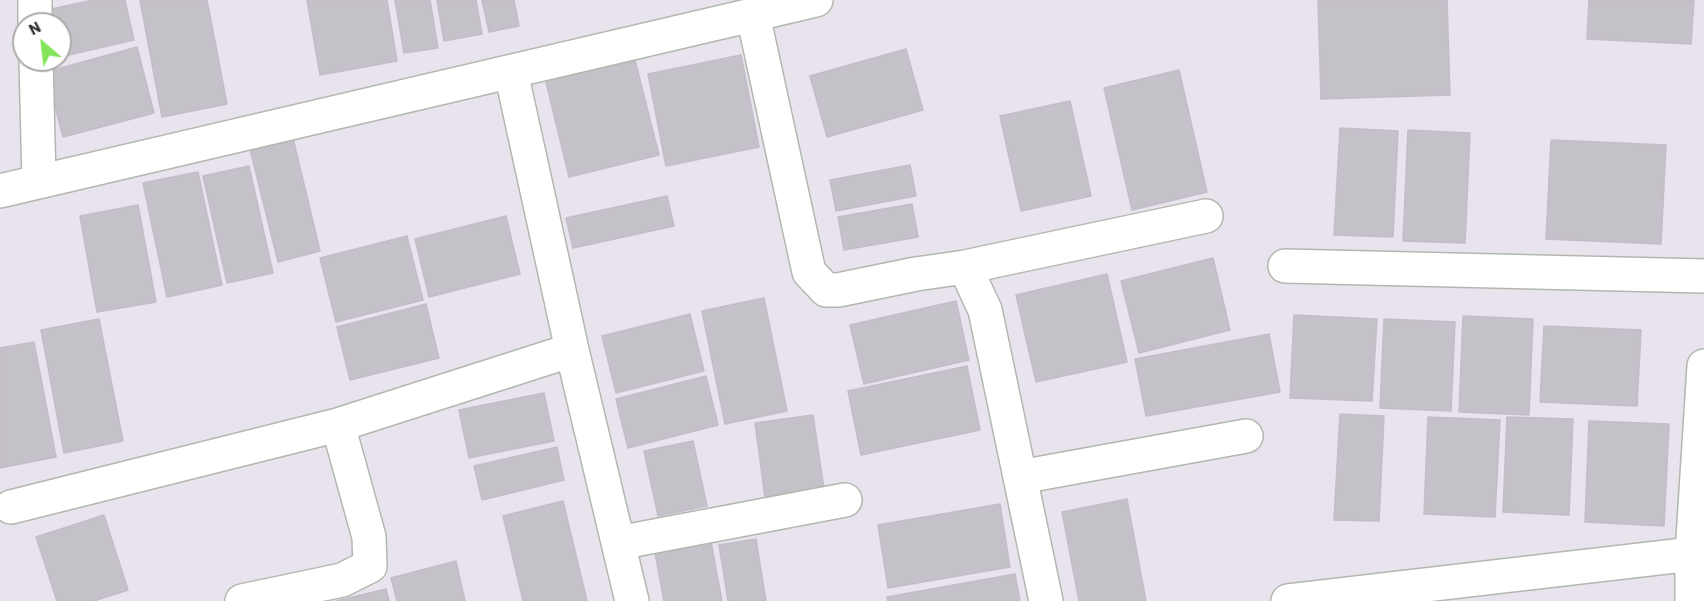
<!DOCTYPE html>
<html>
<head>
<meta charset="utf-8">
<style>
	body { margin:0 }
	#map { position:relative; width:1704px; height:601px; overflow:hidden; background:#e8e3ed; font-family:Barlow,sans-serif }
	canvas { display:block }
	.north { position:absolute; left:12px; top:12px; width:60px; height:60px; box-sizing:border-box; background:#fff; border:2px solid #ababab; border-radius:50%; rotate:332deg; font-size:16px; font-weight:700; line-height:24px; text-align:center; color:#2e2e2e }
	.north::after { content:''; display:block; margin:auto; width:21px; height:27px; background:#82e459; clip-path:polygon(50% 0,100% 100%,50% 72%,0 100%) }
</style>
</head>
<body>
<div id="map">
<canvas width="1704" height="601"></canvas>
<div class="north">N</div>
</div>
<script>
const g = document.querySelector('canvas').getContext('2d');
g.lineJoin = 'round';
function fill(path, color) { g.fillStyle = color; g.fill(path, 'evenodd'); }
const poly = rows => new Path2D(rows.map(r => 'M' + r).join(''));
function stroke(path, color, width, dash) { g.strokeStyle = color; g.lineWidth = width; g.lineCap = dash ? 'butt' : 'round'; g.setLineDash(dash || []); g.stroke(path); }
const building = poly([
	[93,0,125,0,134,40,60,57,60,24,50,24,47,10,93,0],
	[140,0,207,0,227,104,162,117,140,0],
	[307,0,387,0,397,61,320,75,307,0],
	[395,0,430,0,438,48,404,53,395,0],
	[437,0,476,0,482,34,444,41,437,0],
	[482,0,514,0,519,26,489,32,482,0],
	[1318,0,1447,0,1450,95,1321,99,1318,0],
	[1589,0,1694,0,1691,44,1587,39,1589,0],
	[137,47,154,113,63,137,46,72,137,47],
	[906,49,923,110,827,137,810,76,906,49],
	[741,55,759,147,666,166,648,74,741,55],
	[634,56,659,155,569,177,545,78,634,56],
	[1179,70,1207,192,1132,210,1104,88,1179,70],
	[1070,101,1091,196,1021,211,1000,116,1070,101],
	[1340,128,1398,131,1393,237,1334,235,1340,128],
	[1408,130,1470,133,1465,243,1403,241,1408,130],
	[292,134,320,251,278,262,249,145,292,134],
	[1551,140,1666,145,1661,244,1546,239,1551,140],
	[910,165,916,196,836,211,830,180,910,165],
	[249,166,273,273,227,283,203,176,249,166],
	[198,172,222,285,167,297,143,183,198,172],
	[667,196,674,226,573,248,566,218,667,196],
	[912,204,918,237,844,250,838,217,912,204],
	[138,205,156,302,97,312,80,216,138,205],
	[506,216,520,274,429,297,415,239,506,216],
	[407,236,423,300,336,322,320,258,407,236],
	[1213,258,1230,330,1139,353,1121,281,1213,258],
	[1107,274,1127,362,1036,382,1016,295,1107,274],
	[764,298,787,411,725,424,702,311,764,298],
	[956,301,969,360,864,384,850,325,956,301],
	[426,304,439,358,350,380,337,327,426,304],
	[690,314,704,371,616,393,602,336,690,314],
	[1294,315,1377,319,1372,401,1290,398,1294,315],
	[1463,316,1533,319,1529,415,1459,412,1463,316],
	[99,319,123,441,64,453,41,330,99,319],
	[1384,319,1455,322,1451,411,1380,408,1384,319],
	[1544,326,1641,330,1637,406,1540,402,1544,326],
	[1269,334,1280,392,1146,416,1135,359,1269,334],
	[34,342,56,457,0,468,0,348,34,342],
	[967,366,980,430,861,455,848,391,967,366],
	[706,376,718,425,628,448,616,399,706,376],
	[544,393,554,441,469,458,459,410,544,393],
	[1340,414,1384,416,1379,521,1334,520,1340,414],
	[813,415,825,496,766,505,755,423,813,415],
	[1428,417,1500,420,1495,517,1424,514,1428,417],
	[1507,417,1573,419,1569,515,1503,512,1507,417],
	[1589,421,1669,424,1664,526,1585,522,1589,421],
	[693,441,707,506,658,516,644,451,693,441],
	[557,447,564,480,482,500,474,466,557,447],
	[1127,499,1146,601,1079,601,1062,512,1127,499],
	[563,501,587,601,523,601,503,516,563,501],
	[1000,504,1010,567,888,588,878,525,1000,504],
	[104,515,128,590,94,601,57,601,36,537,104,515],
	[756,539,766,601,728,601,719,545,756,539],
	[711,542,722,601,664,601,655,553,711,542],
	[456,561,465,601,397,601,391,578,456,561],
	[1015,574,1020,601,888,601,887,597,1015,574],
	[386,589,389,601,336,601,386,589]
]);
fill(building, '#c4c1c9');
stroke(building, '#c3bcc9', 1.5);
const minor = poly([
	[35,0,35,24],
	[753,15,809,272,826,290,838,290,916,274,965,267,985,310,1046,601],
	[36,60,39,181],
	[511,72,572,350,632,601],
	[0,191,816,0],
	[1285,266,1704,276],
	[965,267,1206,216],
	[1020,477,1246,436],
	[11,507,338,425,572,350],
	[618,543,845,500],
	[242,601,342,580,370,566,369,537,338,425],
	[1288,601,1692,554],
	[1692,601,1692,554,1704,366]
]);
stroke(minor, '#b2b8af', 36);
stroke(minor, '#fff', 33);
</script>
</body>
</html>
